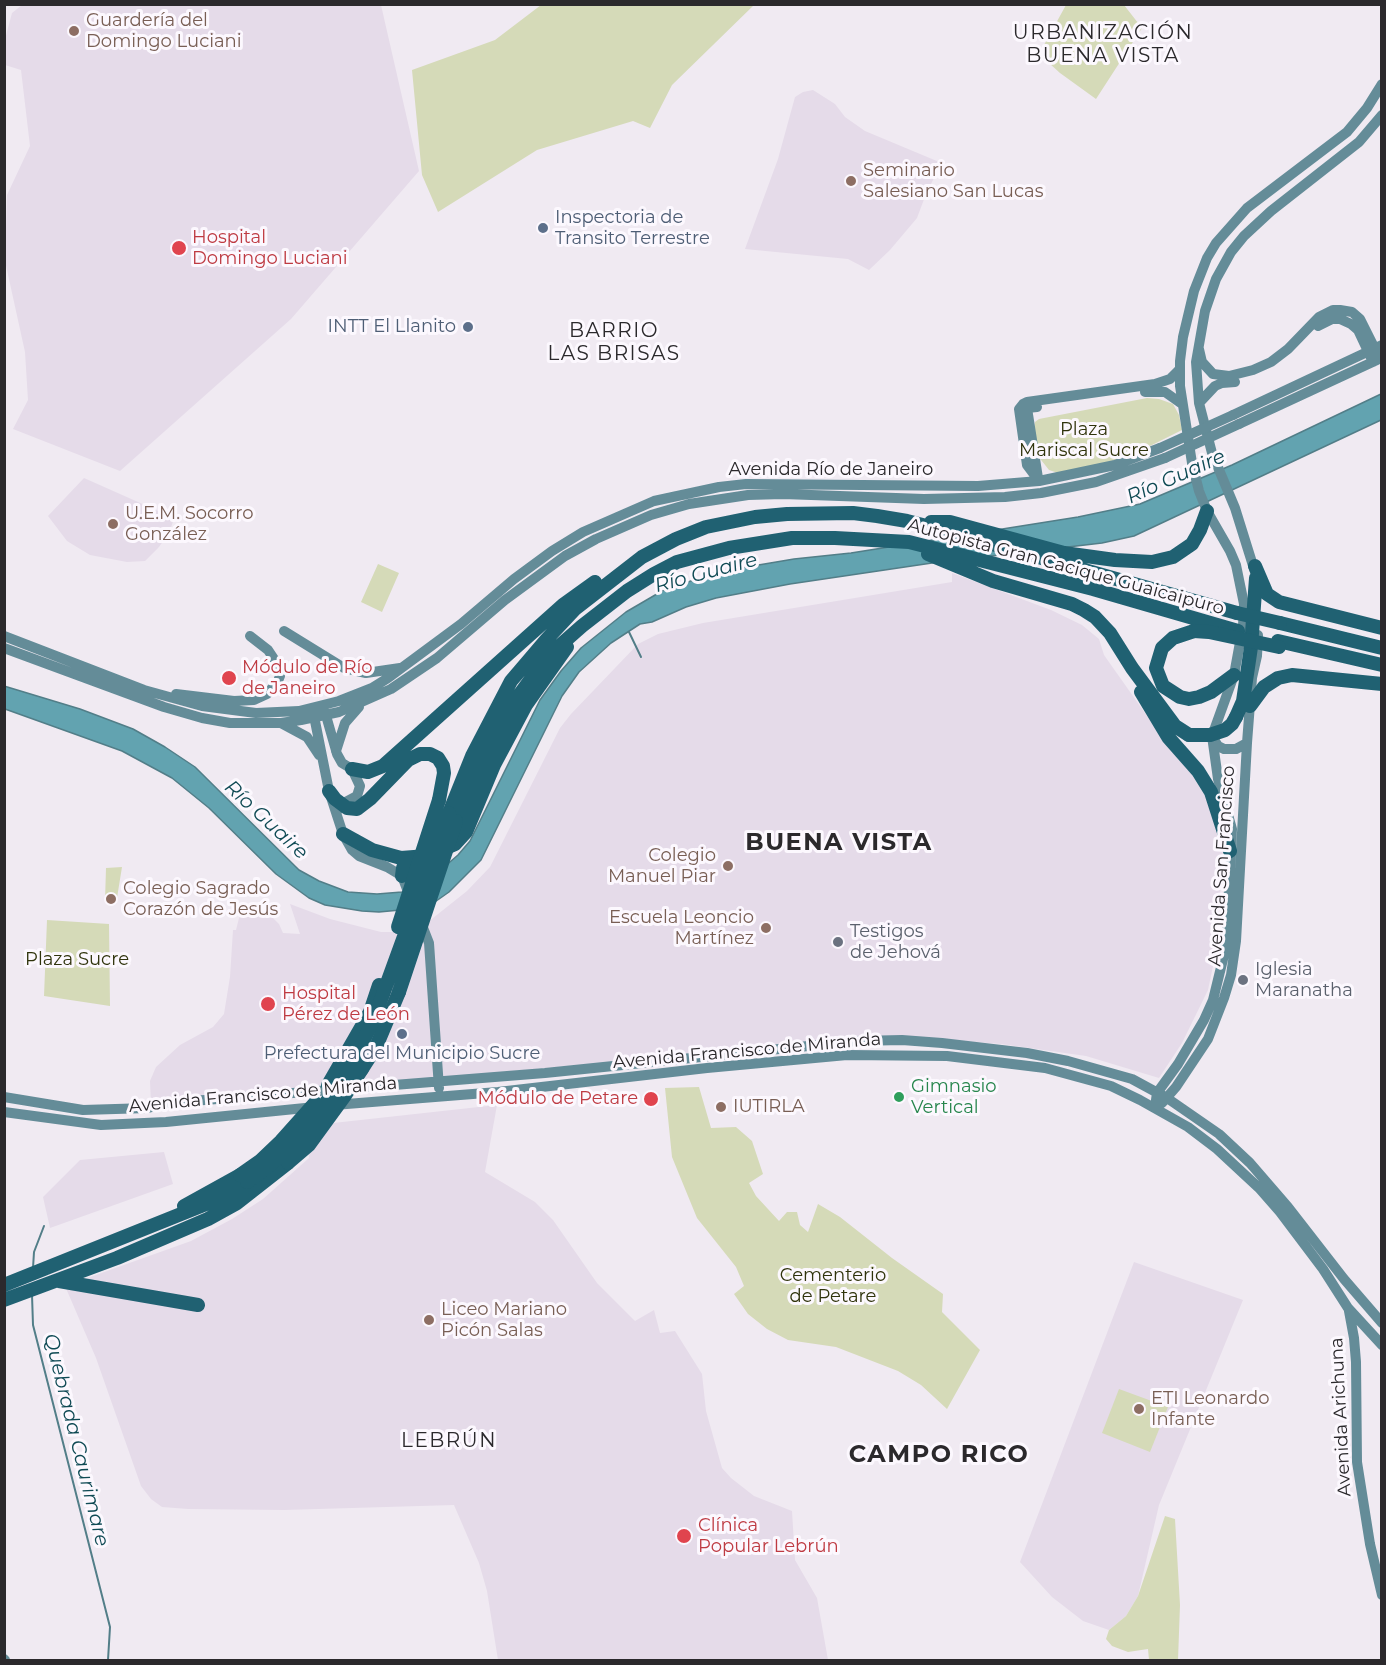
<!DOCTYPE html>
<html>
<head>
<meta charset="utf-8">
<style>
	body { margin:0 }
	#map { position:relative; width:1386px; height:1665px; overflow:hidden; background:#f0eaf2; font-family:Montserrat,sans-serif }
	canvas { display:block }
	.frame { position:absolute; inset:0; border:6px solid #2b292c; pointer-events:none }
</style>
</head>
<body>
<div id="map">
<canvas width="1386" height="1665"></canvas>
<div class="frame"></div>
</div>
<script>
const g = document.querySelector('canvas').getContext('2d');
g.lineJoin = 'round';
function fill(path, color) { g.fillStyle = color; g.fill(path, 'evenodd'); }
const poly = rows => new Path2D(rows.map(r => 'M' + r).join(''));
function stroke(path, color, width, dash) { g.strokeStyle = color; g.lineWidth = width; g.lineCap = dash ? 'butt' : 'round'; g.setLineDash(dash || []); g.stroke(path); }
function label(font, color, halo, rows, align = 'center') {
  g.font = font + ' Montserrat,sans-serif'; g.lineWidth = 6; g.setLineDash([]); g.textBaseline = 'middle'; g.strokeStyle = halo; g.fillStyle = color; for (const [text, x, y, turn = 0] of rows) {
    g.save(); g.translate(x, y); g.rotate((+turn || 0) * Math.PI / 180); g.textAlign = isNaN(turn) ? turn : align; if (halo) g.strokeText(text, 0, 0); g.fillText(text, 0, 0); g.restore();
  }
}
fill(poly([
	[22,5,381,5,419,171,291,319,120,471,13,429,28,400,25,352,5,261,7,195,30,146,21,70,5,65,4,43,12,13],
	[813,90,835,104,845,117,865,131,944,164,939,168,926,194,917,218,890,250,869,270,848,259,745,249,778,159,795,97,803,92],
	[84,478,174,518,170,531,159,547,145,561,127,562,90,555,67,541,48,516],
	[952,573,1051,610,1082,625,1099,639,1104,655,1152,723,1186,765,1208,801,1223,848,1217,947,1208,990,1182,1043,1159,1078,1086,1056,1001,1044,920,1038,568,1066,151,1104,150,1081,156,1067,180,1045,213,1027,224,1014,230,977,233,930,236,930,241,910,255,909,268,913,279,924,283,933,300,934,290,904,330,919,381,932,395,932,428,922,467,891,490,867,560,728,571,714,638,644,658,634,703,623,952,582],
	[497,1105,485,1172,535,1202,553,1220,597,1283,635,1321,654,1310,660,1333,675,1331,702,1374,706,1411,722,1468,731,1478,754,1496,792,1511,795,1560,817,1598,828,1660,498,1660,487,1591,479,1563,454,1505,284,1510,188,1509,162,1507,151,1499,141,1486,96,1358,65,1286,191,1241,232,1219,263,1199,309,1158,306,1126],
	[164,1152,173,1184,50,1228,43,1197,80,1160],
	[1134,1262,1243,1300,1159,1505,1138,1596,1126,1616,1109,1630,1083,1621,1052,1597,1020,1562]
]), '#e5dbe9');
fill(poly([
	[541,5,754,5,672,85,650,128,633,121,537,150,438,212,422,175,412,70,495,40],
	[1066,5,1124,5,1142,28,1096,99,1060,73,1039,54],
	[1147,398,1159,399,1173,404,1179,415,1182,430,1148,447,1093,469,1058,473,1049,470,1038,456,1034,431,1035,422,1039,419],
	[378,564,399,573,382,612,361,602],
	[122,867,116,904,113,901,105,901,106,868],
	[47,920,109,924,110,1006,44,996],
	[699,1087,711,1128,736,1127,752,1141,763,1174,749,1183,756,1196,779,1221,787,1212,797,1212,800,1225,808,1232,818,1204,840,1217,892,1258,943,1294,942,1312,980,1350,947,1409,921,1385,898,1371,836,1347,788,1340,767,1329,748,1314,734,1294,744,1286,736,1267,697,1218,672,1157,665,1088],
	[1119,1389,1168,1407,1150,1452,1102,1433],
	[1165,1516,1175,1519,1180,1605,1178,1660,1149,1660,1148,1649,1128,1652,1112,1646,1106,1639,1109,1630,1126,1616,1138,1596]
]), '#d5dab8');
const water = poly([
	[1381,394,1381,420,1134,536,1102,543,932,563,790,584,716,598,686,607,652,622,640,624,611,643,579,672,562,696,481,860,449,892,432,904,411,909,379,912,362,911,325,905,309,898,276,874,209,808,172,778,122,751,5,709,4,686,80,709,133,729,165,747,195,767,299,870,319,881,348,892,377,894,402,892,428,881,458,855,470,841,540,700,561,671,581,648,626,612,662,591,717,572,794,559,851,553,1078,517,1140,504,1232,465,1381,394]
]);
fill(water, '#62a3b0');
stroke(water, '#527e88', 1.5);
stroke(poly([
	[629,632,641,657],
	[33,1268,34,1252,44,1226],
	[32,1295,33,1325,110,1627,108,1660]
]), '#527e88', 2);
stroke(poly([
	[1318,326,1332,319,1340,319,1351,324,1358,330,1373,362],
	[1199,349,1202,362,1213,374,1229,376,1253,370,1271,362,1288,349,1319,317,1333,310,1340,310,1352,312,1360,319,1380,359],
	[1145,392,1165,392,1182,404],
	[1199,403,1215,386,1222,383,1235,382],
	[1037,407,1027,408,1038,478],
	[1233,415,1382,345],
	[1239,424,1377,360],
	[1039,481,1027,465,1019,409,1023,404,1027,402,1155,384,1170,379,1180,369],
	[1255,572,1235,508,1212,453,1199,403,1196,362,1205,311,1216,279,1231,252,1244,236,1271,211,1359,142,1382,115],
	[284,631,344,668,366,673,400,668],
	[4,636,144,690,202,706,256,713,299,711,339,701,372,688,388,678,461,624,514,579,552,551,583,532,654,501,719,487,746,484,978,486,1039,481,1115,465,1160,448],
	[4,648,164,707,202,718,230,723,281,723,301,720,339,712,391,689,437,658,505,600,565,556,596,539,651,515,689,504,748,495,783,494,924,499,1005,497,1041,493,1096,482,1165,458],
	[176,694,234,701,254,700,267,694,278,681,280,676,278,665,268,650,250,636],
	[313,711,329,791,343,834,352,850,359,856,387,867,402,876,410,897],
	[325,712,337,754,342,763,352,769,360,786,357,796,342,804,338,810],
	[281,723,307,737,319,755],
	[1212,736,1218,746,1224,749,1236,749,1247,743],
	[336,751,345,723,359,707],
	[420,920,429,943,439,1088],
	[4,1097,83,1110,148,1108,167,1103,545,1073,857,1041,902,1040,942,1043,1027,1053,1068,1061,1132,1079,1167,1098,1219,1134,1250,1163,1288,1207,1344,1279,1382,1323],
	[1156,1100,1157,1093,1178,1064,1204,1020,1213,1000,1226,947,1232,829,1218,779,1212,736,1234,675,1243,626,1244,604,1236,565,1230,551,1207,511,1199,491,1192,463,1180,386,1180,361,1183,337,1194,291,1207,258,1216,243,1247,208,1347,132,1367,108,1382,84],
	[1162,1103,1176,1087,1208,1039,1224,998,1231,975,1236,941,1247,743,1252,678,1257,656,1258,635],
	[334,1105,498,1092,707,1068,847,1055,947,1056,1045,1068,1111,1086,1140,1100,1188,1127,1217,1149,1259,1188,1280,1212,1323,1269,1348,1308,1382,1345],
	[4,1112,101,1125,166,1122,315,1107],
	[1349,1311,1354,1338,1356,1362,1357,1462,1370,1544,1382,1595],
	[4,1659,5,1660]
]), '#648c98', 10);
stroke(poly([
	[931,522,950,522,1064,553,1115,560,1152,562,1173,557,1192,544,1200,530,1207,511],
	[928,554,993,581,1072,604,1084,610,1095,617,1110,633,1132,668,1175,726,1189,735],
	[1255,566,1267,594,1279,602,1382,628],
	[1280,623,1382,648],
	[1194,631,1173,638,1162,648,1156,668,1163,686,1180,697,1189,699,1199,697,1211,692,1234,675],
	[1278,641,1382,665],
	[1141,692,1168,737,1198,771,1211,792,1230,851],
	[1250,706,1264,687,1278,678,1292,675,1382,684],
	[1236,717,1243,701,1251,647,1256,578],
	[352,769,368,772,383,766,563,605,595,582],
	[329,791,335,799,347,808,357,809,370,799,408,760,420,754,430,754,438,758,443,766,444,773,439,800],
	[449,813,472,756,511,681,546,640,575,609,642,557,676,539,706,527,755,517,787,514,853,513,877,516,907,521,946,531,1237,613],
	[456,821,482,759,500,726,520,694,548,656,582,626,627,591,654,574,677,562,729,548,792,538,835,538,909,542,1093,589,1238,631],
	[343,834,372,850,401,858,427,856,455,844,466,832,494,765,526,705,567,647],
	[402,876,403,868,413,858],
	[362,1069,376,1047,399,992],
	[328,1085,370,1012,379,985],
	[184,1206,240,1175],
	[59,1281,198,1305],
	[4,1285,211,1202,247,1182],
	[4,1300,117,1258,208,1219,237,1203,288,1163]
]), '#206172', 14);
stroke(poly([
	[1160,448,1233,415],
	[1165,458,1239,424]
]), '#648c98', 10);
stroke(poly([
	[1237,613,1280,623],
	[1194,631,1209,632,1279,647],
	[1189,735,1210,735,1225,730,1232,724,1236,717],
	[398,927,439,800],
	[399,992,456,821],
	[288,1163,309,1145,344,1097,362,1069],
	[240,1175,260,1161,281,1141,315,1103],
	[247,1182,270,1165,301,1134,346,1077,374,1019,449,813]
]), '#206172', 14);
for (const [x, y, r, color] of [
	[74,31,6,"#8d6e63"],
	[851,181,6,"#8d6e63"],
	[543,228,6,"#5c6f8a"],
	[179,248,8,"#e0444e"],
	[468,327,6,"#5c6f8a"],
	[113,524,6,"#8d6e63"],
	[229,678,8,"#e0444e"],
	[728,866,6,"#8d6e63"],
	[111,899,6,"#8d6e63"],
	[766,928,6,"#8d6e63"],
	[838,942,6,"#6b7280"],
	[1243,980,6,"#6b7280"],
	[268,1004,8,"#e0444e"],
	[402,1034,6,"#5c6f8a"],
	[899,1097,6,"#2e9e5b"],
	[651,1099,8,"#e0444e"],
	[721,1107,6,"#8d6e63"],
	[429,1320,6,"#8d6e63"],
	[1139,1409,6,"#8d6e63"],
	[684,1536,8,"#e0444e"]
]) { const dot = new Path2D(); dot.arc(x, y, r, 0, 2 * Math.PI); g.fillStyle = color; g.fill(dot); stroke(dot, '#fcf8fe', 2); }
label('18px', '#785e54', '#fcf8fe', [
	["Guardería del",86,21],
	["Domingo Luciani",86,42],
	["Seminario",863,171],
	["Salesiano San Lucas",863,192],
	["U.E.M. Socorro",125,514],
	["González",125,535],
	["Colegio",716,856,"right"],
	["Manuel Piar",716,877,"right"],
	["Colegio Sagrado",123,889],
	["Corazón de Jesús",123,910],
	["Escuela Leoncio",754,918,"right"],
	["Martínez",754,939,"right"],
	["IUTIRLA",733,1107],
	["Liceo Mariano",441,1310],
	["Picón Salas",441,1331],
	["ETI Leonardo",1151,1399],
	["Infante",1151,1420]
], 'left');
label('18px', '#4e5e75', '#fcf8fe', [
	["Inspectoria de",555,218],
	["Transito Terrestre",555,239],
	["INTT El Llanito",456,327,"right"],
	["Prefectura del Municipio Sucre",402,1054,"center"]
], 'left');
label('18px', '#be3a42', '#fcf8fe', [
	["Hospital",192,238],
	["Domingo Luciani",192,259],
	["Módulo de Río",242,668],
	["de Janeiro",242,689],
	["Hospital",282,994],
	["Pérez de León",282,1015],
	["Módulo de Petare",638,1099,"right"],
	["Clínica",698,1526],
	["Popular Lebrún",698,1547]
], 'left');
label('18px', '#2f330b', '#fcf8fe', [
	["Plaza",1084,430],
	["Mariscal Sucre",1084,451],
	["Plaza Sucre",77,960],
	["Cementerio",833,1276],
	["de Petare",833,1297]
]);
label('18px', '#2b292c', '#fcf8fe', [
	["Avenida Río de Janeiro",831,470],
	["Autopista Gran Cacique Guaicaipuro",1066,567,15],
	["Avenida San Francisco",1222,866,-86],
	["Avenida Francisco de Miranda",747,1051,-5],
	["Avenida Francisco de Miranda",263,1095,-5],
	["Avenida Arichuna",1341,1417,-93]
]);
label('18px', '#5b616d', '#fcf8fe', [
	["Testigos",850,932],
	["de Jehová",850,953],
	["Iglesia",1255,970],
	["Maranatha",1255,991]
], 'left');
label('18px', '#27864d', '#fcf8fe', [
	["Gimnasio",911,1087],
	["Vertical",911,1108]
], 'left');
g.letterSpacing = '1.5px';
label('20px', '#2b292c', '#fcf8fe', [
	["URBANIZACIÓN",1103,33],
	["BUENA VISTA",1103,56],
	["BARRIO",614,331],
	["LAS BRISAS",614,354],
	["LEBRÚN",449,1441]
]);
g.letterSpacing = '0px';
label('italic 20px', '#0f4a54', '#fcf8fe', [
	["Río Guaire",1176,477,-24],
	["Río Guaire",706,573,-15],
	["Río Guaire",266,820,43],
	["Quebrada Caurimare",76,1440,76]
]);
g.letterSpacing = '1.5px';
label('bold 24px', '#2b292c', '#fcf8fe', [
	["BUENA VISTA",839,843],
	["CAMPO RICO",939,1455]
]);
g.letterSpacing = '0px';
</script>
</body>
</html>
